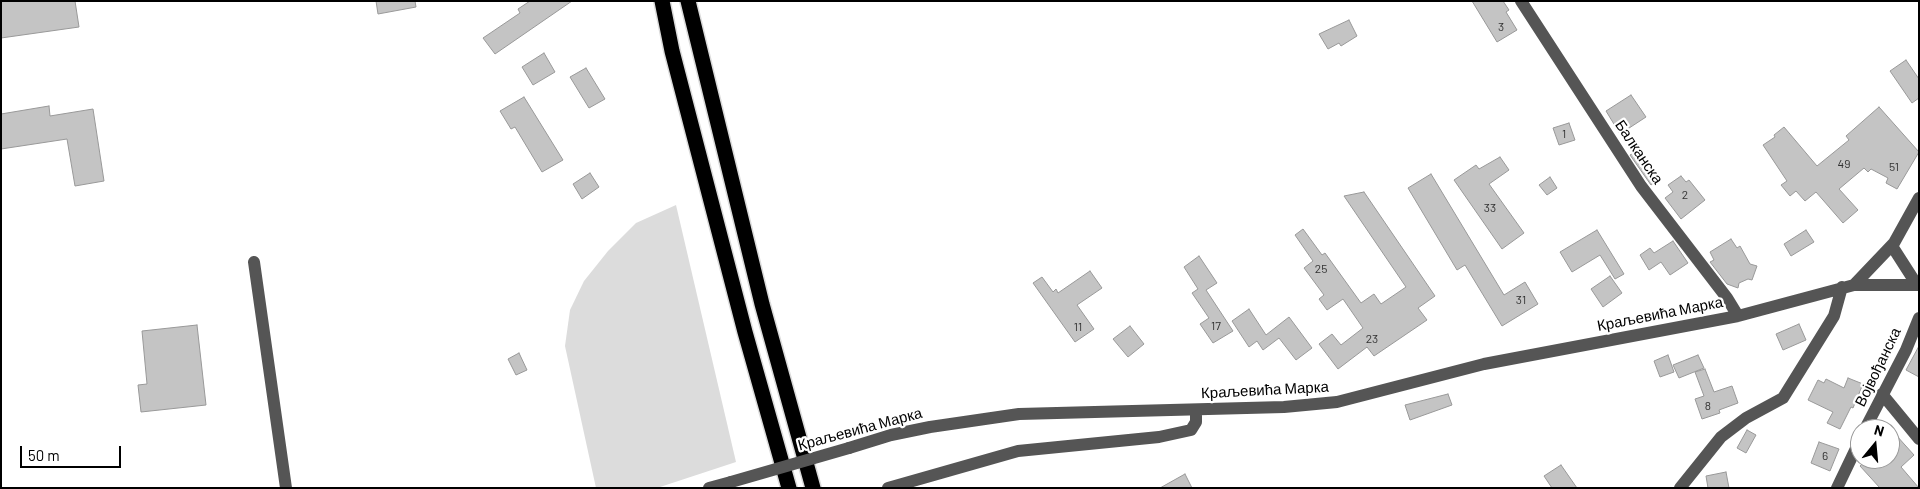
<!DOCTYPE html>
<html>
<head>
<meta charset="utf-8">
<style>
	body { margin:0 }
	#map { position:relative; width:1920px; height:489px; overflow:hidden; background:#fff; font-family:Barlow,sans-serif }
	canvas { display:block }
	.frame { position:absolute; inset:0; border:2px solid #000; pointer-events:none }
	.north { position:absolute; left:1850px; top:419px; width:50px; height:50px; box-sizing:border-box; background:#fff; border:1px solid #999; border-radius:50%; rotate:17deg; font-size:14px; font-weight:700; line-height:20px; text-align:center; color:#000 }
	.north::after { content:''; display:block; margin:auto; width:18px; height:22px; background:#000; clip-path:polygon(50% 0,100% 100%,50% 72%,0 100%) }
	.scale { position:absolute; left:20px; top:446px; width:101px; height:22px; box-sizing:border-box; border:2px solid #000; border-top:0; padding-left:6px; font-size:15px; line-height:18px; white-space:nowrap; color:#000; -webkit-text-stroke:4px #fff; paint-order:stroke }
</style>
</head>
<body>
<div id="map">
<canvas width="1920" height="489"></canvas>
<div class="frame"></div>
<div class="north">N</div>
<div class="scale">50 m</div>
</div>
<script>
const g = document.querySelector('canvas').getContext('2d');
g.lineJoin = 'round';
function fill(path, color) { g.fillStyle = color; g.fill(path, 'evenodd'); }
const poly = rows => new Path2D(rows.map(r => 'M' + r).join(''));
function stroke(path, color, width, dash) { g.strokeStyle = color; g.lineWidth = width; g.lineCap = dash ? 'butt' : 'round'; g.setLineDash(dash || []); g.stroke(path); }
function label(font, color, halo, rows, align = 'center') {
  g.font = font + ' Barlow,sans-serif'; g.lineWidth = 4.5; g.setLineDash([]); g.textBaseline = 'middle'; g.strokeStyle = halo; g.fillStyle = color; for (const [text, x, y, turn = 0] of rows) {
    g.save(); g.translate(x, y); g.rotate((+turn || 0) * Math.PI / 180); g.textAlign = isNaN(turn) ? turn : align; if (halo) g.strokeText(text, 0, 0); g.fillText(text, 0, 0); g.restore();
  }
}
fill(poly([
	[676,205,736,462,657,488,596,488,565,346,570,310,584,281,608,251,636,223]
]), '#dcdcdc');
const building = poly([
	[1,1,75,1,79,27,1,38,1,1],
	[376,1,415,1,416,7,378,14,376,1],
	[530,1,572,1,495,54,483,38,520,13,518,9,530,1],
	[1472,1,1503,1,1509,10,1506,12,1517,30,1497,42,1472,1],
	[1349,20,1357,36,1341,46,1339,43,1328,49,1319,34,1349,20],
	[544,53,555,72,533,85,522,67,544,53],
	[1906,60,1919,79,1919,98,1912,103,1890,71,1906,60],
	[586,68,605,99,589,108,570,77,586,68],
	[1631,95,1646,117,1620,134,1606,111,1631,95],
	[524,97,563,160,542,172,515,127,511,129,500,111,524,97],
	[49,106,50,116,93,109,104,181,75,186,67,139,1,149,1,114,49,106],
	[1879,107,1919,152,1897,189,1886,183,1888,178,1871,169,1868,172,1864,168,1839,189,1858,210,1843,223,1816,192,1805,201,1796,191,1790,196,1781,185,1787,181,1763,145,1775,137,1774,135,1784,127,1817,166,1849,140,1846,136,1879,107],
	[1569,123,1575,140,1559,145,1553,128,1569,123],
	[1638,150,1658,180,1651,185,1630,155,1638,150],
	[1500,157,1509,170,1489,184,1524,233,1502,249,1454,180,1476,165,1479,169,1500,157],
	[590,173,599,187,582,199,573,184,590,173],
	[1431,174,1504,295,1525,282,1538,304,1502,326,1465,265,1457,270,1408,188,1431,174],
	[1681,176,1686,182,1689,180,1705,200,1681,219,1665,198,1673,192,1668,185,1681,176],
	[1550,177,1557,188,1547,195,1539,185,1550,177],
	[1364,192,1435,296,1418,308,1427,320,1374,356,1367,347,1338,369,1319,344,1332,334,1341,345,1363,328,1343,299,1327,310,1319,299,1324,295,1304,268,1313,261,1295,235,1303,229,1322,255,1325,253,1361,303,1374,294,1381,304,1406,287,1344,196,1364,192],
	[1597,230,1624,274,1615,279,1600,255,1572,272,1560,252,1597,230],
	[1806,230,1814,242,1791,256,1784,244,1806,230],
	[1731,239,1737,248,1740,246,1750,264,1757,266,1752,280,1748,279,1739,283,1738,288,1727,284,1710,262,1714,260,1710,252,1731,239],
	[1673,241,1688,263,1670,275,1661,262,1649,270,1640,255,1650,248,1654,253,1673,241],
	[1199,256,1217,283,1206,290,1233,331,1213,343,1200,324,1209,318,1192,293,1198,289,1184,267,1199,256],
	[1090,271,1102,288,1077,305,1094,329,1075,342,1033,283,1042,277,1053,292,1056,289,1058,293,1090,271],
	[1610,276,1622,293,1603,307,1591,289,1610,276],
	[1249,309,1266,335,1289,317,1312,348,1296,360,1279,338,1263,350,1257,341,1249,347,1232,321,1249,309],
	[1799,324,1806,340,1783,350,1776,334,1799,324],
	[197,325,206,405,141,412,138,385,147,384,142,331,197,325],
	[1130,326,1144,344,1128,357,1113,339,1130,326],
	[1919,346,1919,377,1906,370,1919,346],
	[519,353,527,370,516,375,508,359,519,353],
	[1668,355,1674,372,1660,377,1654,361,1668,355],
	[1698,355,1704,368,1679,378,1673,365,1698,355],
	[1705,369,1714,392,1732,386,1738,403,1719,410,1720,413,1702,419,1695,399,1704,396,1695,372,1705,369],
	[1848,378,1863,384,1853,408,1851,407,1840,429,1827,423,1833,412,1808,400,1818,380,1824,383,1826,379,1844,388,1848,378],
	[1448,394,1452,405,1410,420,1405,405,1448,394],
	[1747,430,1756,435,1746,453,1737,448,1747,430],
	[1896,435,1914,455,1901,467,1919,488,1880,488,1860,466,1867,459,1885,466,1890,459,1890,440,1896,435],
	[1819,442,1839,449,1830,471,1811,463,1819,442],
	[1561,465,1577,488,1552,488,1544,476,1561,465],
	[1726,472,1729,488,1708,488,1706,476,1726,472],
	[1185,474,1192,488,1160,488,1185,474]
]);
fill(building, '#c4c4c4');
stroke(building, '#999', 1);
const highway = poly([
	[662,1,672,51,745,332,789,488],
	[688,1,762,304,813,488]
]);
stroke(highway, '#dbdbdb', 18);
stroke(poly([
	[1521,1,1641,186,1727,298,1738,316],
	[1892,246,1917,285],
	[254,262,286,488],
	[1854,285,1894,243,1919,198],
	[1882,394,1919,439],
	[1865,429,1906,350,1919,318],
	[849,448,891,435,930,427,1019,414,1284,407,1337,402,1484,364,1738,316,1854,285,1919,285],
	[709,488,731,482],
	[888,488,1018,451,1159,437,1191,430,1196,422,1196,411],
	[1680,488,1721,437,1746,418,1783,398,1834,316,1842,287],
	[1837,488,1860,440]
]), '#555', 12);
stroke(highway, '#000', 15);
stroke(poly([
	[731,482,849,448]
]), '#555', 12);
label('12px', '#313131', null, [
	["3",1501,27],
	["1",1564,134],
	["49",1844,164],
	["51",1894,167],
	["2",1685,195],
	["33",1490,208],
	["25",1321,269],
	["31",1521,300],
	["17",1216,326],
	["11",1078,327],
	["23",1372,339],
	["8",1708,406],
	["6",1825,456]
]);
label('15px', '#000', '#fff', [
	["Балканска",1639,152,56],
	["Краљевића Марка",1660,314,-11],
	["Војвођанска",1878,367,-64],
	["Краљевића Марка",1265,390,-3],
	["Краљевића Марка",860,429,-15]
]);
</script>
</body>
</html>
